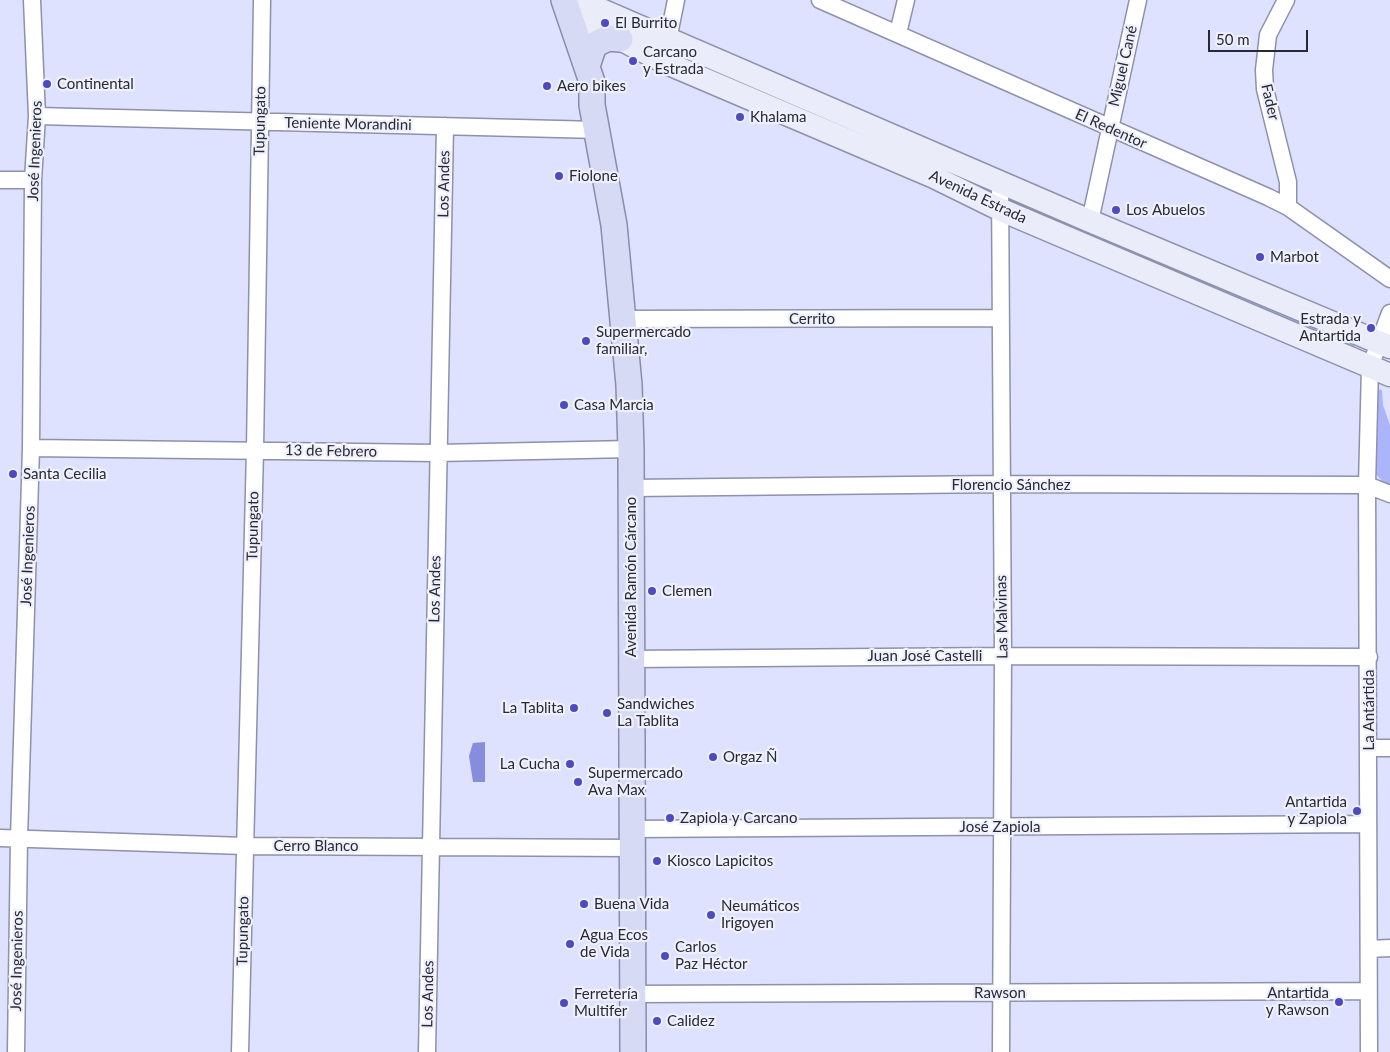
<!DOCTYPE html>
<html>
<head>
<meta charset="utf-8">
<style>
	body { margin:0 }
	#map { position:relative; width:1390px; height:1052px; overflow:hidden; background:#dee2fe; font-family:Lato,sans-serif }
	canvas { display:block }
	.scale { position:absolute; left:1208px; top:30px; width:100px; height:22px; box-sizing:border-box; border:2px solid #282934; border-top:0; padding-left:6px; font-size:15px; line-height:18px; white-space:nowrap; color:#282934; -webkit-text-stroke:4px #eef0fc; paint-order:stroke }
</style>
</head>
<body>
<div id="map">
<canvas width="1390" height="1052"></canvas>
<div class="scale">50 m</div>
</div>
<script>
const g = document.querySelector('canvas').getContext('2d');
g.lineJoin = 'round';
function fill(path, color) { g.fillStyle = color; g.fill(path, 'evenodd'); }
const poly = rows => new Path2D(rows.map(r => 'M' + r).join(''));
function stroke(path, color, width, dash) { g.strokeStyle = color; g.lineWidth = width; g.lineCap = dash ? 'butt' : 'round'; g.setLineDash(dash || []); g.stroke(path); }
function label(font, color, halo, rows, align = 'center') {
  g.font = font + ' Lato,sans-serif'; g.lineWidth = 4.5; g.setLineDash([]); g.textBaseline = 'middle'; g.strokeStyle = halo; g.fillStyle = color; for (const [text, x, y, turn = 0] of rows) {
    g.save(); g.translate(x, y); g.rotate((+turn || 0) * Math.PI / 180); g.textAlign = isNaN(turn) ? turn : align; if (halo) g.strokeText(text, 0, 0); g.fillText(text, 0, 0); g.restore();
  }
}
fill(poly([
	[1011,197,1141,254,1139,257,1008,204],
	[1148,257,1354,342,1354,349,1147,261],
	[1377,389,1382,390,1383,405,1390,425,1390,484,1383,482,1372,470]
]), '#acb4fc');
fill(poly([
	[485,742,485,782,473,782,469,756,473,743]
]), '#868ddd');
const street = poly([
	[820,0,1268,197,1288,207,1390,279],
	[1286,0,1268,35,1264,70,1265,89,1288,182,1288,207],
	[898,33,906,0],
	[666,50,676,0],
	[37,116,598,130],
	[0,180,33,180],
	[1000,181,1003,656,1001,1052],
	[1090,221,1138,0],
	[624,319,999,318],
	[31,448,437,453,631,449],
	[631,488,1001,484,1367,485,1390,494],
	[630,659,1003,656,1369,657],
	[1369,748,1390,748],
	[632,829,1368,824],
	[0,838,245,846,632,848],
	[1369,949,1390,948],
	[632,994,1368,991],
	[16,1052,19,839,31,448,33,180,37,116,32,0],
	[240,1052,255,450,262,0],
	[427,1052,445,126],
	[1369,1052,1367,485,1370,367,1390,313]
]);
const secondary = poly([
	[578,0,1090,221,1390,347],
	[569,12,664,62,934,177,999,209,1390,375]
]);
const primary = poly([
	[564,0,592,82,592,105,614,225,629,385,631,449,633,1052],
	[587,66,594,45,608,38,620,39]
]);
stroke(street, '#8d91ab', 19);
stroke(secondary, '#8d91ab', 25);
stroke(primary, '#888cad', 28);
stroke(street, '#fff', 16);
stroke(secondary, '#ebecfa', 22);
stroke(primary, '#d6daf5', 25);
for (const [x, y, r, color] of [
	[605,23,5,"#4e4ac0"],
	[633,61,5,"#4e4ac0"],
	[47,84,5,"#4e4ac0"],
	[547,86,5,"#4e4ac0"],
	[740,117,5,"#4e4ac0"],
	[559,176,5,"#4e4ac0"],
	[1116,210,5,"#4e4ac0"],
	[1260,257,5,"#4e4ac0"],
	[1371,328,5,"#4e4ac0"],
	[586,341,5,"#4e4ac0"],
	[564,405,5,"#4e4ac0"],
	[13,474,5,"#4e4ac0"],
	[652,591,5,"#4e4ac0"],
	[574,708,5,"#4e4ac0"],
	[607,713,5,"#4e4ac0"],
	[713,757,5,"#4e4ac0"],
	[570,764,5,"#4e4ac0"],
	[578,782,5,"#4e4ac0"],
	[1357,811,5,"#4e4ac0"],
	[670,818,5,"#4e4ac0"],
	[657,861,5,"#4e4ac0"],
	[584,904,5,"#4e4ac0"],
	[711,915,5,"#4e4ac0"],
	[570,944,5,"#4e4ac0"],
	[665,956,5,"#4e4ac0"],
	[1339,1002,5,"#4e4ac0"],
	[564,1003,5,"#4e4ac0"],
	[657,1021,5,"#4e4ac0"]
]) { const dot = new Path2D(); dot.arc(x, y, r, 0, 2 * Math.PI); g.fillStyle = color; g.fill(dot); stroke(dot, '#eef0fc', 2); }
label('15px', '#282934', '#eef0fc', [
	["El Burrito",615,23],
	["Carcano",643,52],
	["y Estrada",643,69],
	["Continental",57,84],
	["Aero bikes",557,86],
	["Khalama",750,117],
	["Fiolone",569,176],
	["Los Abuelos",1126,210],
	["Marbot",1270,257],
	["Estrada y",1361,319,"right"],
	["Antartida",1361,336,"right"],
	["Supermercado",596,332],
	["familiar,",596,349],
	["Casa Marcia",574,405],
	["Santa Cecilia",23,474],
	["Clemen",662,591],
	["Sandwiches",617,704],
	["La Tablita",617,721],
	["La Tablita",564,708,"right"],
	["Orgaz Ñ",723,757],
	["La Cucha",560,764,"right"],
	["Supermercado",588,773],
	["Ava Max",588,790],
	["Antartida",1347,802,"right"],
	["y Zapiola",1347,819,"right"],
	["Zapiola y Carcano",680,818],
	["Kiosco Lapicitos",667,861],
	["Buena Vida",594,904],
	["Neumáticos",721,906],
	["Irigoyen",721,923],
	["Agua Ecos",580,935],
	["de Vida",580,952],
	["Carlos",675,947],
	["Paz Héctor",675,964],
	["Antartida",1329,993,"right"],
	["y Rawson",1329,1010,"right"],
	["Ferretería",574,994],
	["Multifer",574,1011],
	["Calidez",667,1021]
], 'left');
label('15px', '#282934', '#eef0fc', [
	["Miguel Cané",1123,66,-77],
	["Fader",1270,102,77],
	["Tupungato",260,121,-89],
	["Teniente Morandini",348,124,1],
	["El Redentor",1111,129,24],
	["José Ingenieros",35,151,-88],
	["Los Andes",444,184,-89],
	["Avenida Estrada",978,197,25],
	["Cerrito",812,319],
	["13 de Febrero",331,451,1],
	["Florencio Sánchez",1011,485],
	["Tupungato",253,526,-89],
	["José Ingenieros",28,556,-88],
	["Avenida Ramón Cárcano",631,577,-90],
	["Los Andes",435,589,-89],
	["Las Malvinas",1002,617,-91],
	["Juan José Castelli",925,656],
	["La Antártida",1369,710,-90],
	["José Zapiola",1000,827],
	["Cerro Blanco",316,846],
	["Tupungato",243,931,-89],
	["José Ingenieros",17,961,-89],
	["Rawson",1000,993],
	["Los Andes",428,994,-89]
]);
</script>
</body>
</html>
